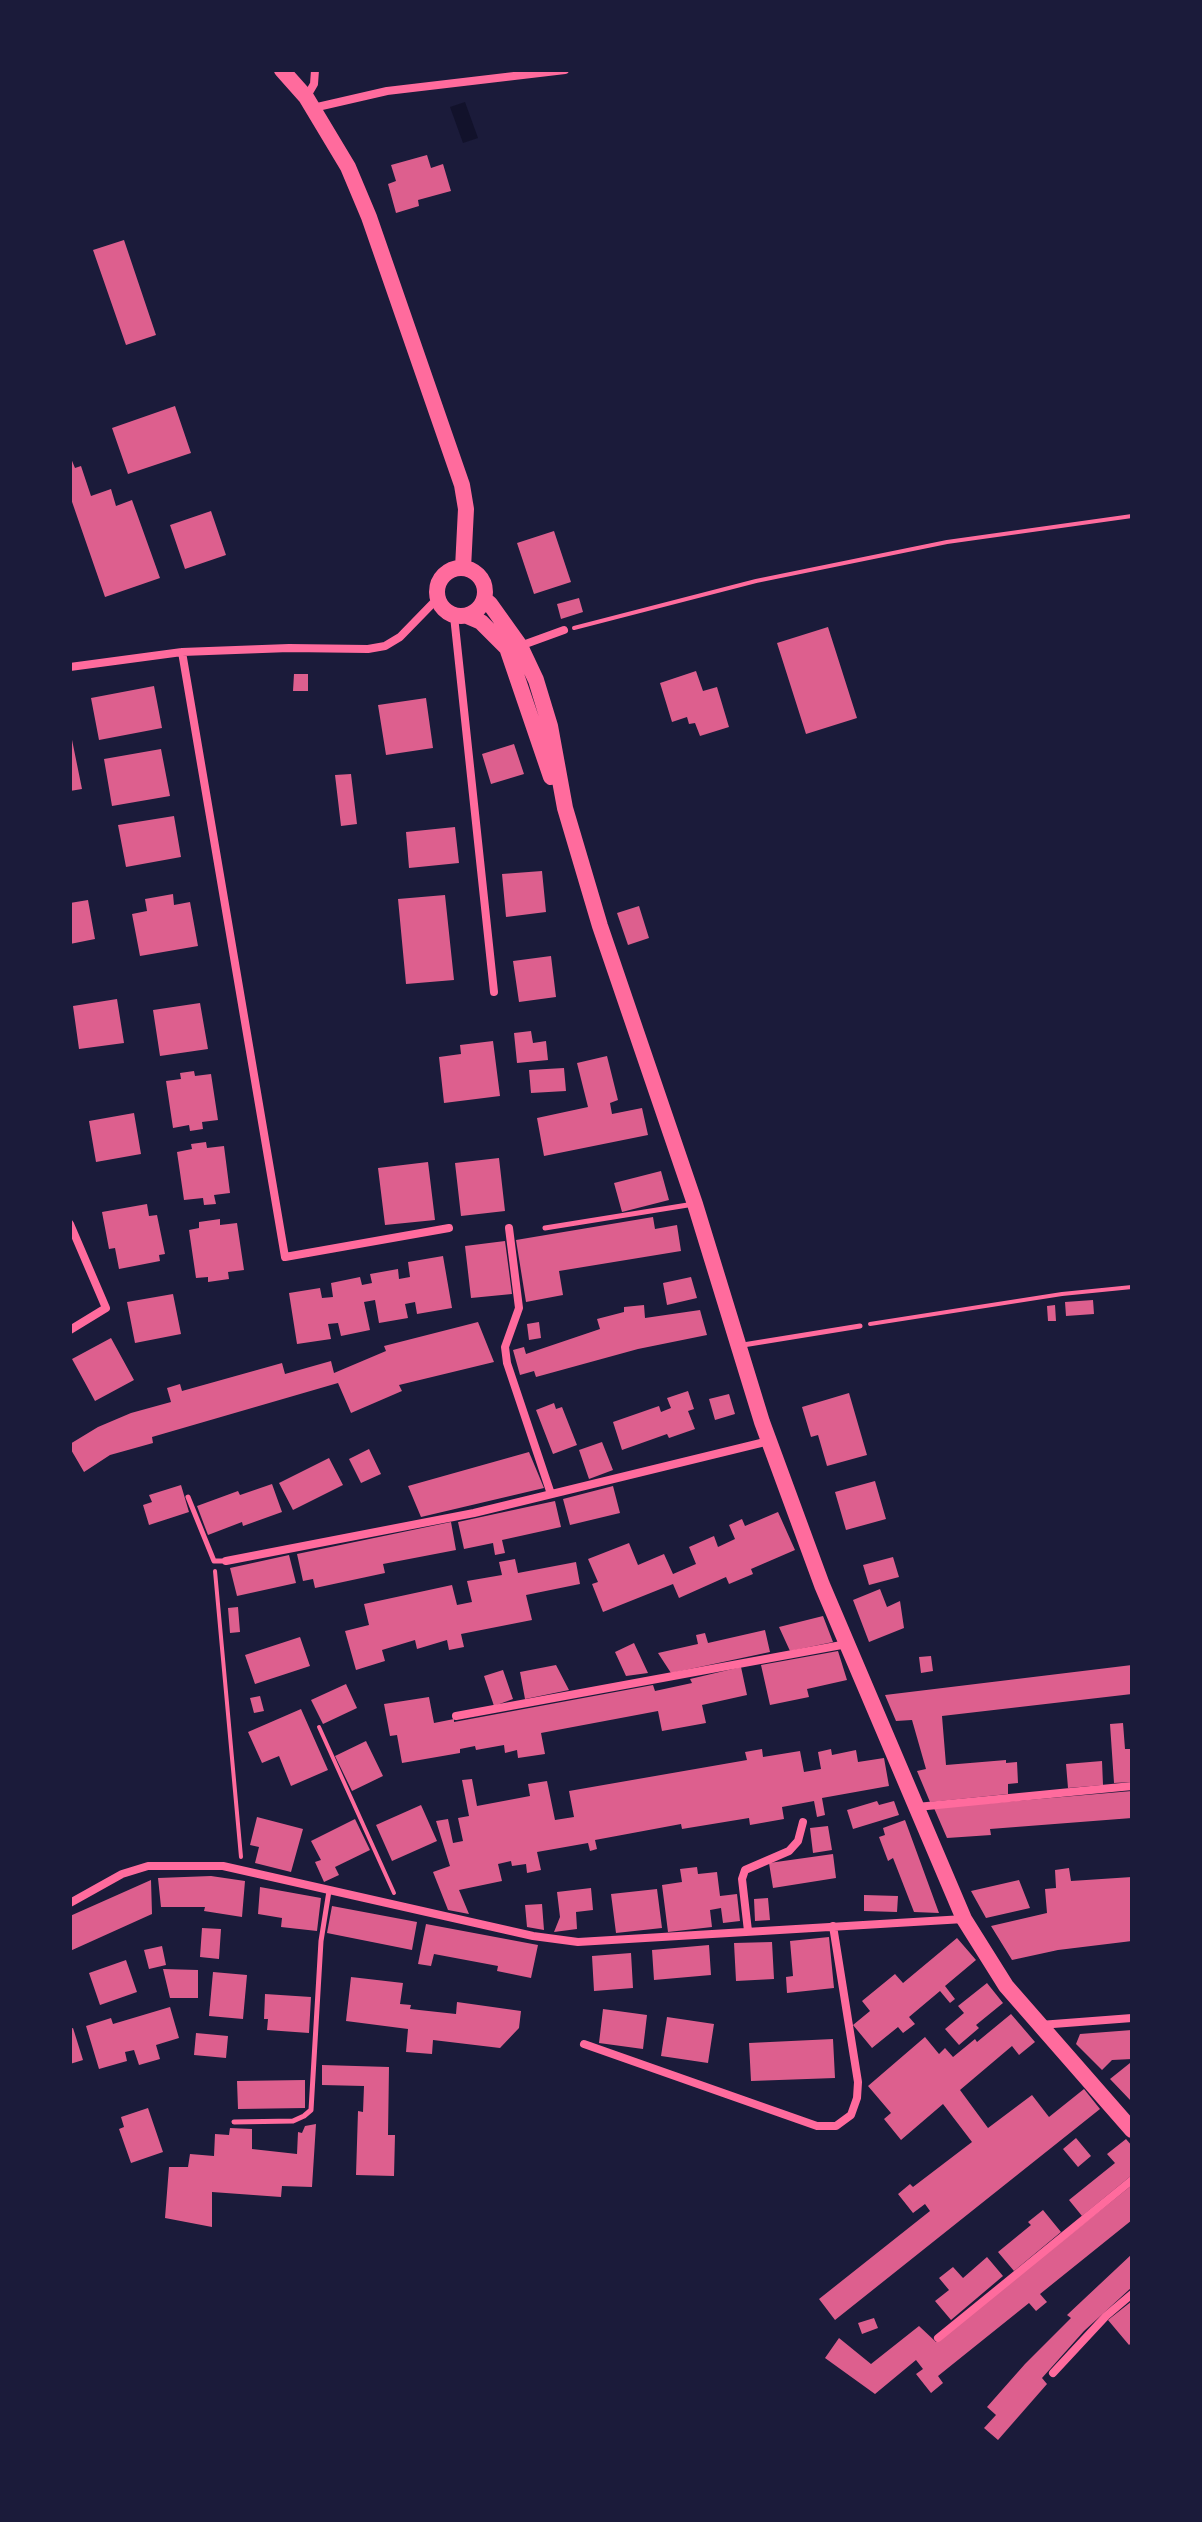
<!DOCTYPE html>
<html>
<head>
<meta charset="utf-8">
<style>
	body { margin:0 }
	#map { position:relative; width:1202px; height:2522px; overflow:hidden; background:#1b1b3a; font-family:Roboto,sans-serif }
	canvas { display:block }
	.frame { position:absolute; inset:0; border:72px solid #1b1b3a; pointer-events:none }
</style>
</head>
<body>
<div id="map">
<canvas width="1202" height="2522"></canvas>
<div class="frame"></div>
</div>
<script>
const g = document.querySelector('canvas').getContext('2d');
g.lineJoin = 'round';
function fill(path, color) { g.fillStyle = color; g.fill(path, 'evenodd'); }
const poly = rows => new Path2D(rows.map(r => 'M' + r).join(''));
function stroke(path, color, width, dash) { g.strokeStyle = color; g.lineWidth = width; g.lineCap = dash ? 'butt' : 'round'; g.setLineDash(dash || []); g.stroke(path); }
fill(poly([
	[465,102,478,138,463,143,450,107]
]), '#12122b');
fill(poly([
	[427,155,431,168,443,164,451,191,418,200,419,206,396,213,388,184,396,181,391,165],
	[124,240,156,335,126,345,93,250],
	[175,406,191,453,128,474,112,428],
	[70,456,75,468,81,466,91,496,111,489,116,506,132,500,160,578,105,597,70,496],
	[211,511,226,555,185,569,170,525],
	[554,531,571,582,534,594,517,543],
	[579,598,583,612,561,619,557,604],
	[828,627,857,718,806,734,777,643],
	[696,671,703,691,717,687,729,727,700,736,695,723,689,724,687,717,672,722,660,683],
	[294,674,308,674,308,691,293,691],
	[154,686,162,728,99,740,91,698],
	[426,698,433,748,386,755,378,705],
	[70,730,82,789,70,791],
	[514,744,524,774,491,784,482,754],
	[161,749,170,796,112,806,104,759],
	[351,774,357,824,341,826,335,775],
	[174,816,181,857,126,867,118,825],
	[455,827,459,863,409,868,406,832],
	[542,871,546,912,506,917,502,874],
	[173,894,174,905,190,902,198,946,140,956,132,914,147,911,145,899],
	[445,895,454,980,406,984,398,899],
	[88,900,95,939,70,944,70,903],
	[639,906,649,938,628,945,617,913],
	[551,956,556,997,519,1002,513,961],
	[117,999,124,1043,79,1049,73,1006],
	[200,1003,208,1049,160,1056,153,1010],
	[531,1031,533,1043,546,1041,548,1060,517,1063,514,1033],
	[493,1041,500,1096,444,1103,439,1057,461,1054,460,1045],
	[607,1056,618,1100,610,1103,612,1114,642,1108,648,1135,544,1156,537,1118,588,1107,577,1063],
	[564,1068,566,1091,531,1093,529,1070],
	[194,1071,195,1076,211,1074,218,1120,202,1122,203,1129,190,1131,189,1125,173,1128,166,1081,181,1079,180,1073],
	[134,1113,141,1154,96,1162,89,1121],
	[206,1142,207,1148,224,1146,230,1193,214,1195,216,1204,204,1205,203,1198,184,1200,177,1152,192,1149,191,1144],
	[499,1158,505,1211,461,1216,455,1163],
	[428,1162,435,1220,385,1225,378,1168],
	[661,1171,669,1200,622,1212,614,1183],
	[147,1204,149,1216,157,1215,165,1254,159,1255,160,1261,119,1269,115,1248,109,1249,102,1212],
	[653,1217,655,1229,677,1225,681,1251,559,1271,563,1295,526,1302,516,1240],
	[220,1219,220,1225,237,1223,244,1270,228,1272,229,1279,208,1282,208,1277,196,1278,189,1230,199,1228,199,1222],
	[505,1241,512,1294,471,1298,465,1246],
	[443,1256,452,1308,417,1314,415,1302,405,1304,408,1318,379,1323,375,1300,364,1302,370,1330,341,1336,338,1323,328,1324,331,1339,297,1344,289,1293,320,1288,322,1298,333,1297,331,1283,360,1277,362,1285,372,1283,370,1274,398,1269,399,1279,410,1277,408,1262],
	[691,1277,697,1298,667,1305,663,1283],
	[173,1294,181,1334,135,1343,127,1302],
	[1093,1300,1094,1314,1066,1316,1065,1302],
	[644,1305,645,1318,700,1310,707,1335,638,1349,536,1377,534,1371,520,1375,513,1350,524,1347,526,1354,600,1329,597,1319,624,1312,624,1307],
	[1055,1305,1056,1321,1048,1321,1047,1306],
	[478,1322,494,1362,399,1385,402,1391,351,1413,338,1383,152,1437,153,1443,110,1455,84,1472,70,1448,70,1444,98,1427,131,1413,171,1402,167,1388,180,1384,182,1391,282,1363,285,1374,331,1361,334,1373,386,1351,384,1346],
	[539,1322,541,1338,529,1340,527,1324],
	[111,1338,134,1380,95,1401,72,1359],
	[688,1391,694,1409,688,1411,695,1429,669,1438,667,1434,622,1450,613,1422,659,1406,661,1412,671,1408,667,1398],
	[849,1393,867,1455,827,1466,818,1435,811,1437,802,1407],
	[729,1394,735,1414,715,1420,709,1399],
	[554,1403,556,1409,562,1407,577,1445,553,1454,536,1410],
	[602,1442,613,1470,589,1479,579,1450],
	[369,1449,381,1474,361,1483,349,1459],
	[529,1452,544,1488,421,1517,408,1486],
	[329,1458,343,1485,293,1510,279,1483],
	[875,1481,886,1519,846,1530,835,1492],
	[272,1484,282,1512,243,1526,242,1522,208,1535,197,1506,238,1491,240,1495],
	[181,1485,189,1512,149,1525,143,1505,152,1502,149,1495],
	[613,1486,620,1513,570,1525,563,1499],
	[555,1501,561,1527,502,1540,505,1553,495,1555,493,1543,464,1549,458,1522],
	[778,1512,795,1550,751,1569,753,1574,729,1584,726,1577,679,1598,673,1584,603,1612,592,1584,598,1582,588,1559,629,1543,638,1565,664,1554,673,1574,696,1564,689,1547,714,1536,718,1547,735,1539,729,1525,742,1519,745,1526],
	[451,1522,456,1550,383,1564,385,1573,315,1588,313,1579,303,1581,297,1554],
	[289,1555,296,1583,237,1596,230,1568],
	[893,1557,899,1577,869,1585,863,1565],
	[515,1559,518,1573,576,1562,580,1584,526,1595,532,1620,461,1634,464,1647,449,1650,447,1640,417,1649,415,1640,382,1650,385,1661,356,1670,345,1631,369,1625,364,1604,452,1585,457,1605,472,1602,467,1581,502,1575,499,1562],
	[880,1589,887,1607,900,1601,904,1628,869,1642,853,1600],
	[238,1607,240,1632,230,1633,228,1608],
	[823,1616,833,1642,790,1651,779,1627],
	[765,1630,770,1652,671,1673,658,1653,698,1644,696,1635,705,1633,708,1643],
	[300,1637,310,1666,255,1684,245,1655],
	[634,1643,648,1673,626,1676,615,1652],
	[838,1651,847,1680,807,1689,809,1697,770,1705,761,1665],
	[931,1656,933,1671,921,1673,919,1657],
	[556,1665,569,1690,525,1699,520,1672],
	[1132,1665,1132,1694,942,1716,946,1765,1006,1760,1006,1763,1017,1762,1018,1783,1008,1784,1008,1794,930,1802,917,1771,926,1769,912,1720,896,1721,885,1695],
	[741,1667,747,1695,702,1705,706,1723,662,1731,658,1711,541,1733,545,1754,518,1758,517,1750,505,1753,504,1745,476,1750,475,1746,460,1749,460,1753,402,1763,397,1735,390,1736,384,1704,429,1697,434,1723,454,1719,454,1722,653,1685,655,1691,692,1683,690,1679],
	[503,1670,513,1699,494,1706,484,1676],
	[346,1684,357,1708,323,1724,311,1700],
	[260,1696,264,1711,254,1713,250,1698],
	[301,1709,328,1770,291,1786,279,1756,262,1763,248,1732],
	[1123,1723,1125,1749,1132,1749,1132,1782,1114,1783,1110,1724],
	[366,1741,383,1776,352,1791,335,1756],
	[762,1749,763,1757,800,1751,804,1772,821,1769,818,1752,831,1749,832,1755,856,1750,858,1762,884,1758,889,1786,822,1798,825,1815,817,1817,814,1801,782,1807,784,1819,750,1825,749,1818,682,1829,681,1824,595,1840,597,1849,590,1851,588,1843,537,1852,541,1870,527,1873,526,1864,512,1866,511,1861,498,1864,502,1881,459,1890,469,1914,448,1910,433,1872,450,1866,436,1821,448,1819,453,1843,463,1841,458,1818,469,1816,462,1780,472,1779,477,1806,530,1796,528,1784,547,1781,555,1820,574,1817,569,1791,747,1760,745,1752],
	[1102,1761,1103,1785,1068,1788,1066,1764],
	[1132,1791,1132,1818,990,1829,991,1835,947,1838,934,1808],
	[877,1801,879,1805,894,1801,899,1815,853,1829,847,1810],
	[421,1805,437,1841,392,1861,376,1825],
	[257,1817,303,1829,291,1872,255,1863,259,1847,250,1845],
	[355,1819,370,1850,335,1867,339,1875,324,1882,315,1862,321,1860,311,1841],
	[905,1820,939,1913,914,1912,893,1858,888,1861,879,1837,885,1835,883,1828],
	[828,1826,832,1850,813,1853,810,1828],
	[833,1854,836,1878,773,1888,769,1863],
	[697,1867,698,1874,717,1872,720,1896,737,1894,740,1921,723,1923,721,1908,710,1910,712,1927,668,1932,662,1885,682,1882,680,1869],
	[1069,1868,1071,1881,1132,1877,1132,1941,1058,1950,1012,1960,991,1926,1047,1913,1045,1889,1056,1888,1055,1870],
	[211,1876,245,1881,242,1917,204,1911,205,1907,161,1907,158,1878],
	[151,1880,152,1914,70,1951,70,1916],
	[1019,1880,1030,1908,986,1918,971,1891],
	[260,1887,321,1898,317,1931,281,1927,282,1918,258,1914],
	[591,1888,593,1910,576,1912,577,1929,554,1932,560,1917,557,1892],
	[657,1889,662,1928,616,1933,611,1894],
	[864,1895,898,1896,897,1912,864,1911],
	[768,1898,770,1920,755,1921,754,1899],
	[542,1904,544,1930,527,1927,525,1905],
	[332,1906,417,1922,412,1950,327,1933],
	[426,1924,538,1945,531,1978,497,1971,498,1966,434,1954,431,1966,418,1964],
	[202,1928,221,1929,219,1959,200,1957],
	[829,1937,834,1988,787,1993,786,1977,793,1976,790,1941],
	[957,1938,976,1960,945,1986,955,1999,950,2003,940,1991,909,2017,915,2024,903,2033,898,2027,872,2048,853,2025,870,2011,862,2001,895,1974,903,1983],
	[772,1942,774,1979,736,1981,734,1943],
	[709,1945,711,1975,654,1980,652,1950],
	[162,1946,166,1965,149,1969,144,1950],
	[631,1953,633,1988,594,1991,592,1956],
	[126,1960,137,1992,100,2005,89,1973],
	[163,1969,198,1970,198,1998,170,1998],
	[213,1972,247,1975,243,2019,209,2016],
	[351,1977,403,1983,400,2004,411,2005,410,2009,456,2014,457,2002,521,2011,519,2028,500,2048,433,2040,432,2054,406,2052,408,2029,346,2021],
	[987,1983,1003,2003,976,2025,979,2028,959,2045,945,2029,964,2013,958,2006],
	[265,1994,311,1997,309,2033,267,2030,268,2019,264,2019],
	[170,2007,179,2038,156,2045,160,2059,139,2065,134,2050,125,2052,127,2061,99,2069,86,2026,111,2018,113,2024],
	[603,2009,647,2015,643,2049,599,2043],
	[1011,2014,1035,2042,1019,2055,1012,2046,960,2090,988,2128,1032,2095,1049,2117,1084,2089,1100,2109,835,2320,819,2299,930,2211,925,2204,913,2213,898,2194,910,2184,913,2187,972,2142,943,2104,901,2140,884,2119,891,2113,868,2086,925,2037,939,2054,945,2048,953,2057,975,2039,977,2042],
	[667,2017,714,2024,708,2063,661,2056],
	[73,2028,83,2060,70,2064,70,2029],
	[1132,2030,1132,2059,1112,2060,1102,2070,1076,2044,1080,2034],
	[196,2033,228,2036,226,2058,194,2055],
	[833,2039,835,2078,751,2081,749,2043],
	[1130,2063,1132,2065,1132,2102,1110,2079],
	[322,2065,389,2067,388,2135,395,2135,394,2176,356,2175,358,2111,363,2112,364,2086,322,2085],
	[305,2080,305,2108,238,2109,237,2081],
	[148,2108,163,2152,131,2163,119,2129,124,2127,121,2117],
	[316,2124,312,2187,282,2186,281,2197,212,2192,212,2227,165,2218,169,2167,188,2167,190,2154,214,2156,215,2134,229,2135,230,2128,252,2129,252,2149,297,2154,298,2132,302,2133,305,2126],
	[1076,2138,1091,2156,1078,2167,1063,2149],
	[1126,2139,1132,2146,1132,2175,1082,2216,1069,2200,1115,2163,1107,2154],
	[1132,2185,1132,2220,1040,2294,1047,2302,1036,2311,1029,2303,938,2376,943,2383,931,2393,916,2374,923,2369,916,2360,875,2394,825,2358,839,2338,871,2364,919,2326,936,2342],
	[1043,2210,1061,2232,1014,2271,998,2252,1031,2225,1028,2222],
	[1132,2254,1132,2287,1084,2331,1042,2378,1047,2384,998,2440,984,2428,996,2415,987,2407,1025,2364,1071,2318,1067,2315],
	[987,2257,1003,2276,951,2320,935,2301,949,2290,939,2278,953,2267,963,2278],
	[1132,2301,1132,2342,1129,2345,1108,2320],
	[874,2318,878,2328,862,2334,858,2323]
]), '#dd5f8e');
stroke(poly([
	[574,628,756,581,947,542,1132,516],
	[870,1324,1062,1294,1132,1287],
	[215,1571,241,1857],
	[319,1727,394,1893]
]), '#ff6b9d', 4);
stroke(poly([
	[545,1228,694,1204],
	[743,1345,860,1326],
	[188,1497,214,1561,226,1561],
	[234,2122,293,2121,304,2116,311,2110,321,1941,329,1891]
]), '#ff6b9d', 5);
stroke(poly([
	[307,96,314,84,315,70],
	[313,108,387,91,565,70],
	[454,616,494,992],
	[520,646,564,630],
	[182,652,285,1257,449,1228],
	[70,667,182,652,289,648,368,649,385,646,400,637,437,599],
	[70,1224,106,1308,70,1330],
	[509,1228,519,1308,505,1347,507,1363,551,1494],
	[226,1561,474,1513,769,1441],
	[456,1716,847,1644],
	[917,1807,1132,1786],
	[70,1903,122,1874,148,1866,223,1866,533,1936,578,1942,964,1919],
	[748,1931,742,1879,745,1870,789,1851,798,1841,803,1822],
	[1040,2025,1132,2018],
	[584,2044,817,2126,836,2126,851,2115,857,2098,858,2082,833,1926],
	[938,2338,1132,2180],
	[1053,2373,1106,2316,1132,2294]
]), '#ff6b9d', 8);
stroke(poly([
	[282,70,306,97,348,167,369,217,462,485,466,509,463,568],
	'437 592a24 24 0 1 1 48 0a24 24 0 1 1-48 0Z',
	[484,599,490,604,520,646,536,680,550,726,565,808,600,926,695,1204,762,1422,822,1585,964,1919,1006,1986,1132,2130],
	[467,616,481,622,507,648,551,777]
]), '#ff6b9d', 16);
</script>
</body>
</html>
